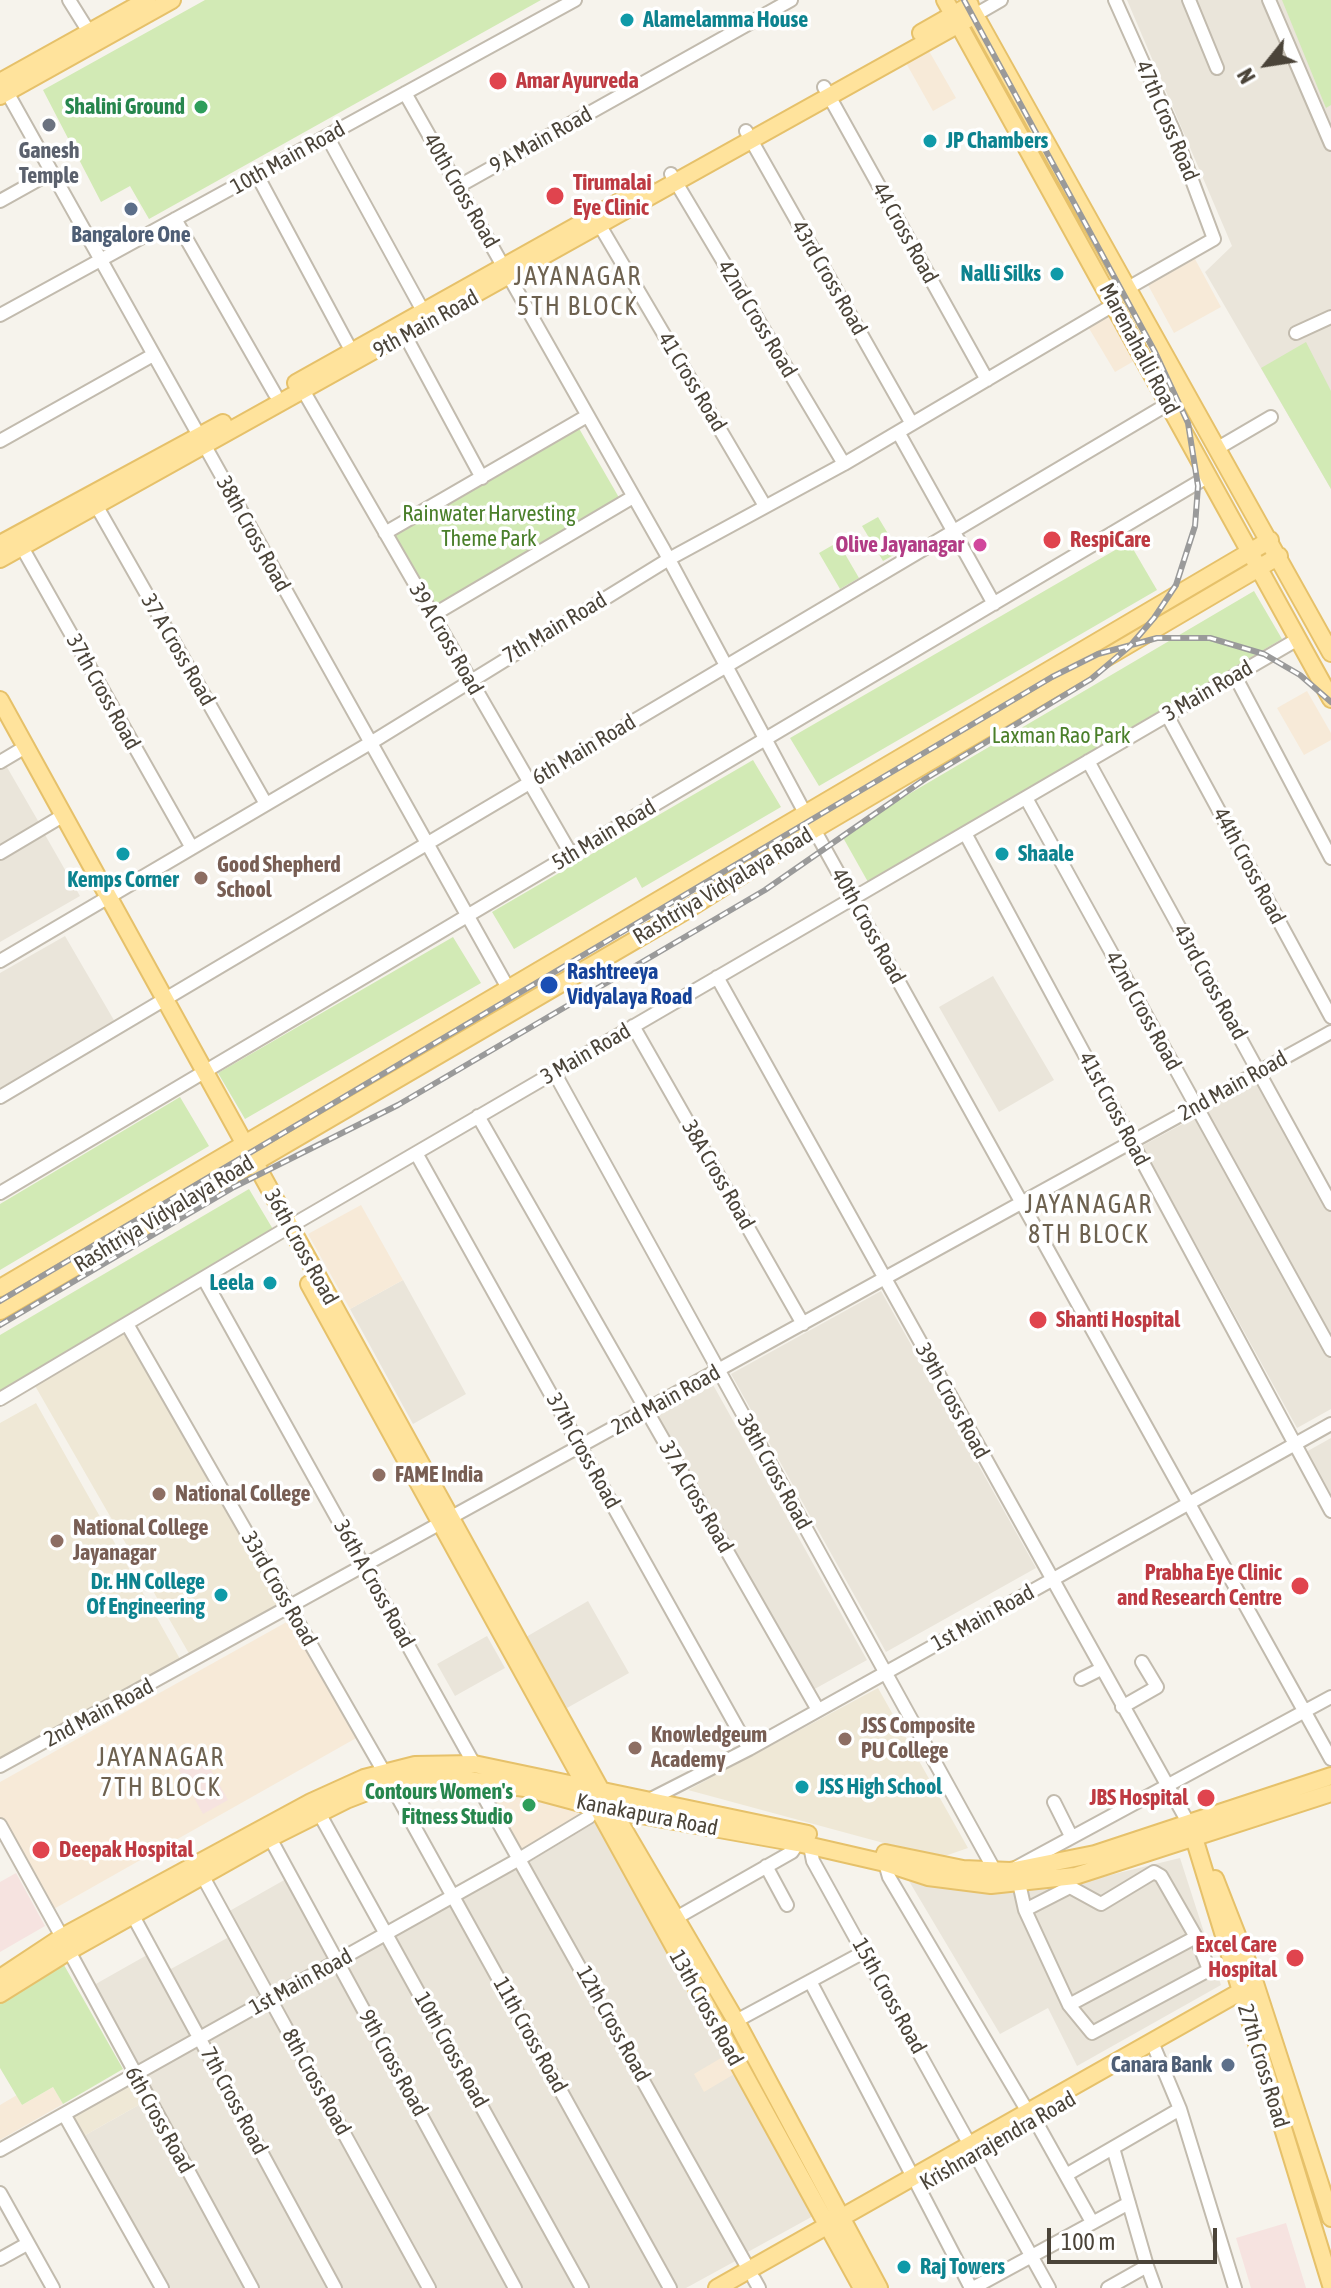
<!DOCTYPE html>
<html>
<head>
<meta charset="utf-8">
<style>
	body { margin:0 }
	#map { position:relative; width:1331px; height:2288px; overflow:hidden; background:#f6f3ec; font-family:"Asap Condensed",sans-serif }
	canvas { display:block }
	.north { position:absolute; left:1227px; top:24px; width:80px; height:80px; -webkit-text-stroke:6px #fff; paint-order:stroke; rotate:240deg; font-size:22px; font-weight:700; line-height:32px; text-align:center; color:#4b4439 }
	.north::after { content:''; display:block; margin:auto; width:28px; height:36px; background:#4b4439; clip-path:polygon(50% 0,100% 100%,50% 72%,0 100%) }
	.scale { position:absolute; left:1047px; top:2228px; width:170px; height:36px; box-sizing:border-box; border:4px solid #4b4439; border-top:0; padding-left:10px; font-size:24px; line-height:28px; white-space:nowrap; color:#4b4439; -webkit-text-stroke:6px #fff; paint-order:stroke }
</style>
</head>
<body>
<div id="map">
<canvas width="1331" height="2288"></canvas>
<div class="north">N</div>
<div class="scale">100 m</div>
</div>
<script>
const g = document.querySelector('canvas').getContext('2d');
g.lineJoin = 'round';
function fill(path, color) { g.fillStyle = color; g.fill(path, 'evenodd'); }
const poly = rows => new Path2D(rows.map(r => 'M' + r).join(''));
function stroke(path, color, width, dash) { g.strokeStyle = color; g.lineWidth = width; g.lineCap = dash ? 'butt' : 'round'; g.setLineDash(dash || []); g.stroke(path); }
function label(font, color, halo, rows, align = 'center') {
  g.font = font + ' "Asap Condensed",sans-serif'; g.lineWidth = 7; g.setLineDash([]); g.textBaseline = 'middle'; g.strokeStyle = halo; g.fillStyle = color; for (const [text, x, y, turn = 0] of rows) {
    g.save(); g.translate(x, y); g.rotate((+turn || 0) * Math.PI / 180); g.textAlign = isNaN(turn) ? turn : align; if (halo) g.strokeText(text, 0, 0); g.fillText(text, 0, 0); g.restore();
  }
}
fill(poly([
	[1127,0,1331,0,1331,489,1205,272,1232,246],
	[4,762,41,826,0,849,0,764],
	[44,833,80,896,0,942,0,858],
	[65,936,115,1022,0,1088,0,973],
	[993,976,1054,1080,999,1112,939,1007],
	[1261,1080,1331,1208,1331,1338,1206,1110],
	[1197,1116,1331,1359,1331,1409,1297,1428,1142,1146],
	[403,1280,466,1394,413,1424,350,1309],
	[881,1291,1036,1568,886,1652,731,1374],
	[712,1383,867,1660,811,1691,657,1414],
	[1331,1438,1331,1498,1306,1452],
	[588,1601,629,1673,567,1708,526,1637],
	[487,1636,505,1668,455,1696,437,1664],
	[596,1822,815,2215,746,2253,529,1862],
	[1180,1858,1221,1985,1077,2066,1048,2008,1000,2034,909,1881,982,1892,1065,1886],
	[519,1863,739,2259,686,2288,676,2288,459,1896],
	[286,1879,331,1959,271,1992,226,1913],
	[451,1902,665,2288,586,2288,390,1936],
	[229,1937,263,1997,202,2031,169,1970],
	[384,1941,575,2288,520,2288,343,1964],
	[147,1955,192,2035,138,2065,94,1985],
	[336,1968,511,2288,434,2288,276,2002],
	[269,2006,424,2288,343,2288,207,2040],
	[198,2047,330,2288,258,2288,140,2078],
	[144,2102,245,2288,167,2288,82,2137]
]), '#eae5da');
fill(poly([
	[929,51,956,98,933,111,906,63],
	[1195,259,1221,307,1174,333,1148,285],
	[1107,314,1134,361,1115,372,1087,325],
	[1307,691,1331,733,1331,740,1304,755,1277,708],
	[361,1205,403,1280,350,1309,308,1234],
	[292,1619,358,1737,52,1910,0,1817,0,1782],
	[483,1786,585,1811,522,1851],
	[726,2055,736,2073,704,2092,694,2074],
	[53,2087,63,2104,0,2140,0,2105,17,2095,22,2105]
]), '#f7ead8');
fill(poly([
	[127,1331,283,1604,191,1657,34,1384],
	[36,1403,180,1659,0,1760,0,1423],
	[878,1688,968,1848,939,1858,688,1790],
	[132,2081,144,2102,82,2137,70,2116]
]), '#efe8d6');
fill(poly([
	[198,1747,228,1800,203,1814,174,1761],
	[16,1873,45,1926,0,1952,0,1882],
	[1286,2223,1306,2288,1251,2288,1236,2238]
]), '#f6e3e0');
fill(poly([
	[205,0,541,0,149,219,130,186,101,202,43,90],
	[1282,0,1331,0,1331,105,1326,108],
	[1306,342,1331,391,1331,489,1261,368],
	[577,425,621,501,436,609,391,533],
	[878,517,899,552,883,561,862,526],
	[838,542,859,578,840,589,819,553],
	[1129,542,1157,590,819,786,790,738],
	[1254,591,1282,639,868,882,841,834],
	[753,760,781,807,642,888,636,877,514,949,492,912],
	[453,937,481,983,245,1119,218,1073],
	[180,1097,209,1146,0,1270,0,1204],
	[249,1189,274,1231,0,1393,0,1335],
	[64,1965,123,2069,63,2104,53,2087,22,2105,0,2068,0,2003]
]), '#d2eab5');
const minor = poly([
	[69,0,89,32],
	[1115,0,1174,132,1214,239,1128,288],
	[1189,0,1217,68],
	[1269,0,1331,144],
	[975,15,1001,0],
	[3,85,508,988],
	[824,87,987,380],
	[405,93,664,550,805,813,1331,1759],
	[746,131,912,424],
	[327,136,423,311],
	[671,174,844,464],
	[257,175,352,352],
	[459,186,791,0],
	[0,201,52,172],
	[175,219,275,394],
	[596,219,765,506],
	[0,315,575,0],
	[400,326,482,478],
	[1296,333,1331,317],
	[300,385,571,854],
	[898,432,994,604],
	[0,441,153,355],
	[1218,448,1271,417],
	[92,498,266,804],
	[385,533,587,416],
	[19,542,192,848],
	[433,615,633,497],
	[1235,676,1331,858],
	[1167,715,1331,1017],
	[1088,761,1331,1204],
	[0,762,27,746],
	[1026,798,1331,1350],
	[965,833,1331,1511],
	[0,853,64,815],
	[0,961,377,739,669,559,844,464,1115,304],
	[717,977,1189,1824],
	[633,1026,803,1324],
	[554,1072,995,1871],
	[0,1097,1168,404],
	[478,1116,818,1710],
	[416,1153,749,1749],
	[0,1193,1207,477],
	[204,1279,474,1764],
	[127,1324,384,1772],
	[0,1399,289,1227,1298,639],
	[1081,1679,1101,1669],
	[1122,1707,1157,1687,1142,1662],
	[0,1766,1331,1032],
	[474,1779,749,2270],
	[390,1783,670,2288],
	[647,1801,749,1749,1331,1424],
	[1054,1802,1071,1836],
	[319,1813,582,2288],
	[0,1825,62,1937],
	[270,1838,515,2288],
	[810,1846,813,1861,1049,2288],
	[885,1863,889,1877,1028,2112],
	[766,1866,787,1905],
	[1017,1867,1331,1697],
	[202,1875,429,2288],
	[1019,1883,1025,1910,1069,2005,1092,2033,1207,1971,1208,1967,1196,1937,1069,2005],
	[1025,1910,1070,1887,1101,1904,1154,1872,1161,1876,1196,1937],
	[132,1914,335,2288],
	[676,1918,792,1852,798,1843],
	[69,1951,252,2288],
	[810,1981,913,2177],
	[736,2021,864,1952],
	[1152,2042,1180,2109,1235,2288],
	[64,2114,162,2288],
	[1035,2120,1092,2222],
	[0,2150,521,1858,589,1817,596,1807],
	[1066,2175,1180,2109],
	[918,2186,971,2288],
	[0,2193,53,2288],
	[0,2259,27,2244],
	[1147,2266,1155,2288],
	[754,2279,759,2288],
	[973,2288,1129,2203],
	[1108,2288,1147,2266,1113,2148]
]);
const major = poly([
	[945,0,1331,699],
	[971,8,1331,653],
	[921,33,970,5],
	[0,82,147,0],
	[0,96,172,0],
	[296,383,646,187],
	[0,544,223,423],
	[0,559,975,15],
	[0,700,603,1794,736,2021,879,2288],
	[309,1284,862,2288],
	[0,1288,1270,540],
	[0,1311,685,911,815,829,1279,556],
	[1191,1828,1331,2285],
	[885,1853,963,1869,1010,1871,1095,1854,1331,1776],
	[1215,1879,1251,1971,1331,2218],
	[0,1978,62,1937,311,1802,364,1778,415,1765,474,1764,808,1834],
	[0,1994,69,1951,270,1838,346,1800,390,1783,447,1777,525,1788,596,1807,798,1843,885,1863,928,1877,991,1885,1075,1876,1331,1793],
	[717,2288,1254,1984]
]);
stroke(minor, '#c2bbae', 16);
stroke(major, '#e6c16a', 20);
stroke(minor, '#fff', 12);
stroke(major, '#ffe39c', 16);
const rail = poly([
	[0,1301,1052,677,1098,654,1157,638,1210,638,1264,654,1300,675,1331,702],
	[0,1325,234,1187,398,1105,765,890,925,779,1091,679,1130,646,1154,618,1176,585,1195,526,1198,486,1188,423,1155,352,964,0]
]);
stroke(rail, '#9a9a9a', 6);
stroke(rail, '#fff', 3, [9]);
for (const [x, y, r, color] of [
	[627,20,8,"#0f9aa8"],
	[498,81,10,"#e0444e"],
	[201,107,8,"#2e9e5b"],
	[49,125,8,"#6b7280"],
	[930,141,8,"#0f9aa8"],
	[555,196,10,"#e0444e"],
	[131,209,8,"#5c6f8a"],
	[1057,274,8,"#0f9aa8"],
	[1052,540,10,"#e0444e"],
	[980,545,8,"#d1479c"],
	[123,854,8,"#0f9aa8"],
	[1002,854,8,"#0f9aa8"],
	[201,878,8,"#8d6e63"],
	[549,985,10,"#1a4fb4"],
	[270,1283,8,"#0f9aa8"],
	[1038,1320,10,"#e0444e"],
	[379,1475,8,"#8d6e63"],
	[159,1494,8,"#8d6e63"],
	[57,1541,8,"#8d6e63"],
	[1300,1586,10,"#e0444e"],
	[221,1595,8,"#0f9aa8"],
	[845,1739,8,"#8d6e63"],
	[635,1748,8,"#8d6e63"],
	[802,1787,8,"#0f9aa8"],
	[1206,1798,10,"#e0444e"],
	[529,1805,8,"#2e9e5b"],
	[41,1850,10,"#e0444e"],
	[1295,1958,10,"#e0444e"],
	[1228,2065,8,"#5c6f8a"],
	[904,2267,8,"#0f9aa8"]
]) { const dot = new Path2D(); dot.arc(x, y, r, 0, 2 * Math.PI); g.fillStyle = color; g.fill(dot); stroke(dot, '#fff', 3); }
label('bold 22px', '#0d838f', '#fff', [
	["Alamelamma House",643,20],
	["JP Chambers",946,141],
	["Nalli Silks",1041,274,"right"],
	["Shaale",1018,854],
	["Kemps Corner",123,880,"center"],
	["Leela",254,1283,"right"],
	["Dr. HN College",205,1582,"right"],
	["Of Engineering",205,1607,"right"],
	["JSS High School",818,1787],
	["Raj Towers",920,2267]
], 'left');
label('bold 22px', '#be3a42', '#fff', [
	["Amar Ayurveda",516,81],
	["Tirumalai",573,183],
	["Eye Clinic",573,208],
	["RespiCare",1070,540],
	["Shanti Hospital",1056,1320],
	["Prabha Eye Clinic",1282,1573,"right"],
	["and Research Centre",1282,1598,"right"],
	["JBS Hospital",1188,1798,"right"],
	["Deepak Hospital",59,1850],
	["Excel Care",1277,1945,"right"],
	["Hospital",1277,1970,"right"]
], 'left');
label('bold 22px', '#27864d', '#fff', [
	["Shalini Ground",185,107],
	["Contours Women's",513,1792],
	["Fitness Studio",513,1817]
], 'right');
label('22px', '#4b4439', '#fff', [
	["47th Cross Road",1167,121,67],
	["9 A Main Road",541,140,-29],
	["10th Main Road",288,158,-29],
	["40th Cross Road",461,191,60],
	["44 Cross Road",905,233,61],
	["43rd Cross Road",829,278,60],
	["42nd Cross Road",757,319,59],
	["9th Main Road",426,324,-29],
	["Marenahalli Road",1139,349,62],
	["41 Cross Road",692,382,59],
	["38th Cross Road",253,534,61],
	["7th Main Road",555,628,-31],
	["39 A Cross Road",446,639,60],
	["37 A Cross Road",178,650,60],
	["3 Main Road",1208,691,-30],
	["37th Cross Road",103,692,61],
	["6th Main Road",584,750,-31],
	["5th Main Road",604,835,-31],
	["44th Cross Road",1249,866,62],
	["Rashtriya Vidyalaya Road",723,886,-31],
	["40th Cross Road",868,926,61],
	["43rd Cross Road",1210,982,61],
	["42nd Cross Road",1143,1011,61],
	["3 Main Road",586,1054,-30],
	["2nd Main Road",1233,1086,-29],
	["41st Cross Road",1114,1109,62],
	["38A Cross Road",718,1175,60],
	["Rashtriya Vidyalaya Road",164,1214,-31],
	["36th Cross Road",301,1247,61],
	["2nd Main Road",666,1400,-29],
	["39th Cross Road",952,1401,61],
	["37th Cross Road",583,1451,61],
	["38th Cross Road",774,1472,61],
	["37 A Cross Road",696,1497,60],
	["36th A Cross Road",374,1584,61],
	["33rd Cross Road",279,1589,60],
	["1st Main Road",983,1618,-29],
	["2nd Main Road",99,1713,-28],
	["Kanakapura Road",647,1815,11],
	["1st Main Road",301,1982,-29],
	["15th Cross Road",889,1996,61],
	["13th Cross Road",706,2008,61],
	["12th Cross Road",613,2024,61],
	["11th Cross Road",530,2035,61],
	["10th Cross Road",451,2050,61],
	["9th Cross Road",393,2063,61],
	["27th Cross Road",1263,2066,73],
	["8th Cross Road",316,2082,61],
	["7th Cross Road",234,2101,62],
	["6th Cross Road",159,2120,61],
	["Krishnarajendra Road",998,2141,-30]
]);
label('bold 22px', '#5b616d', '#fff', [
	["Ganesh",49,151],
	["Temple",49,176]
]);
label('bold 22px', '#4e5e75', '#fff', [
	["Bangalore One",131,235],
	["Canara Bank",1212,2065,"right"]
]);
label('22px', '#4a7f2a', '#fff', [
	["Rainwater Harvesting",489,514],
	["Theme Park",489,539],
	["Laxman Rao Park",1061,736]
]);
label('bold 22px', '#b23c85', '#fff', [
	["Olive Jayanagar",964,545]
], 'right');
label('bold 22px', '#785e54', '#fff', [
	["Good Shepherd",217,865],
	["School",217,890],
	["FAME India",395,1475],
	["National College",175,1494],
	["National College",73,1528],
	["Jayanagar",73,1553],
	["JSS Composite",861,1726],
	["PU College",861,1751],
	["Knowledgeum",651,1735],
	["Academy",651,1760]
], 'left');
label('bold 22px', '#164399', '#fff', [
	["Rashtreeya",567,972],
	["Vidyalaya Road",567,997]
], 'left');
g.letterSpacing = '2px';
label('26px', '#6e6250', '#fff', [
	["JAYANAGAR",578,277],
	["5TH BLOCK",578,307],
	["JAYANAGAR",1089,1205],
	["8TH BLOCK",1089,1235],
	["JAYANAGAR",161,1758],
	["7TH BLOCK",161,1788]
]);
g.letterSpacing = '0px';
</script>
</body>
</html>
